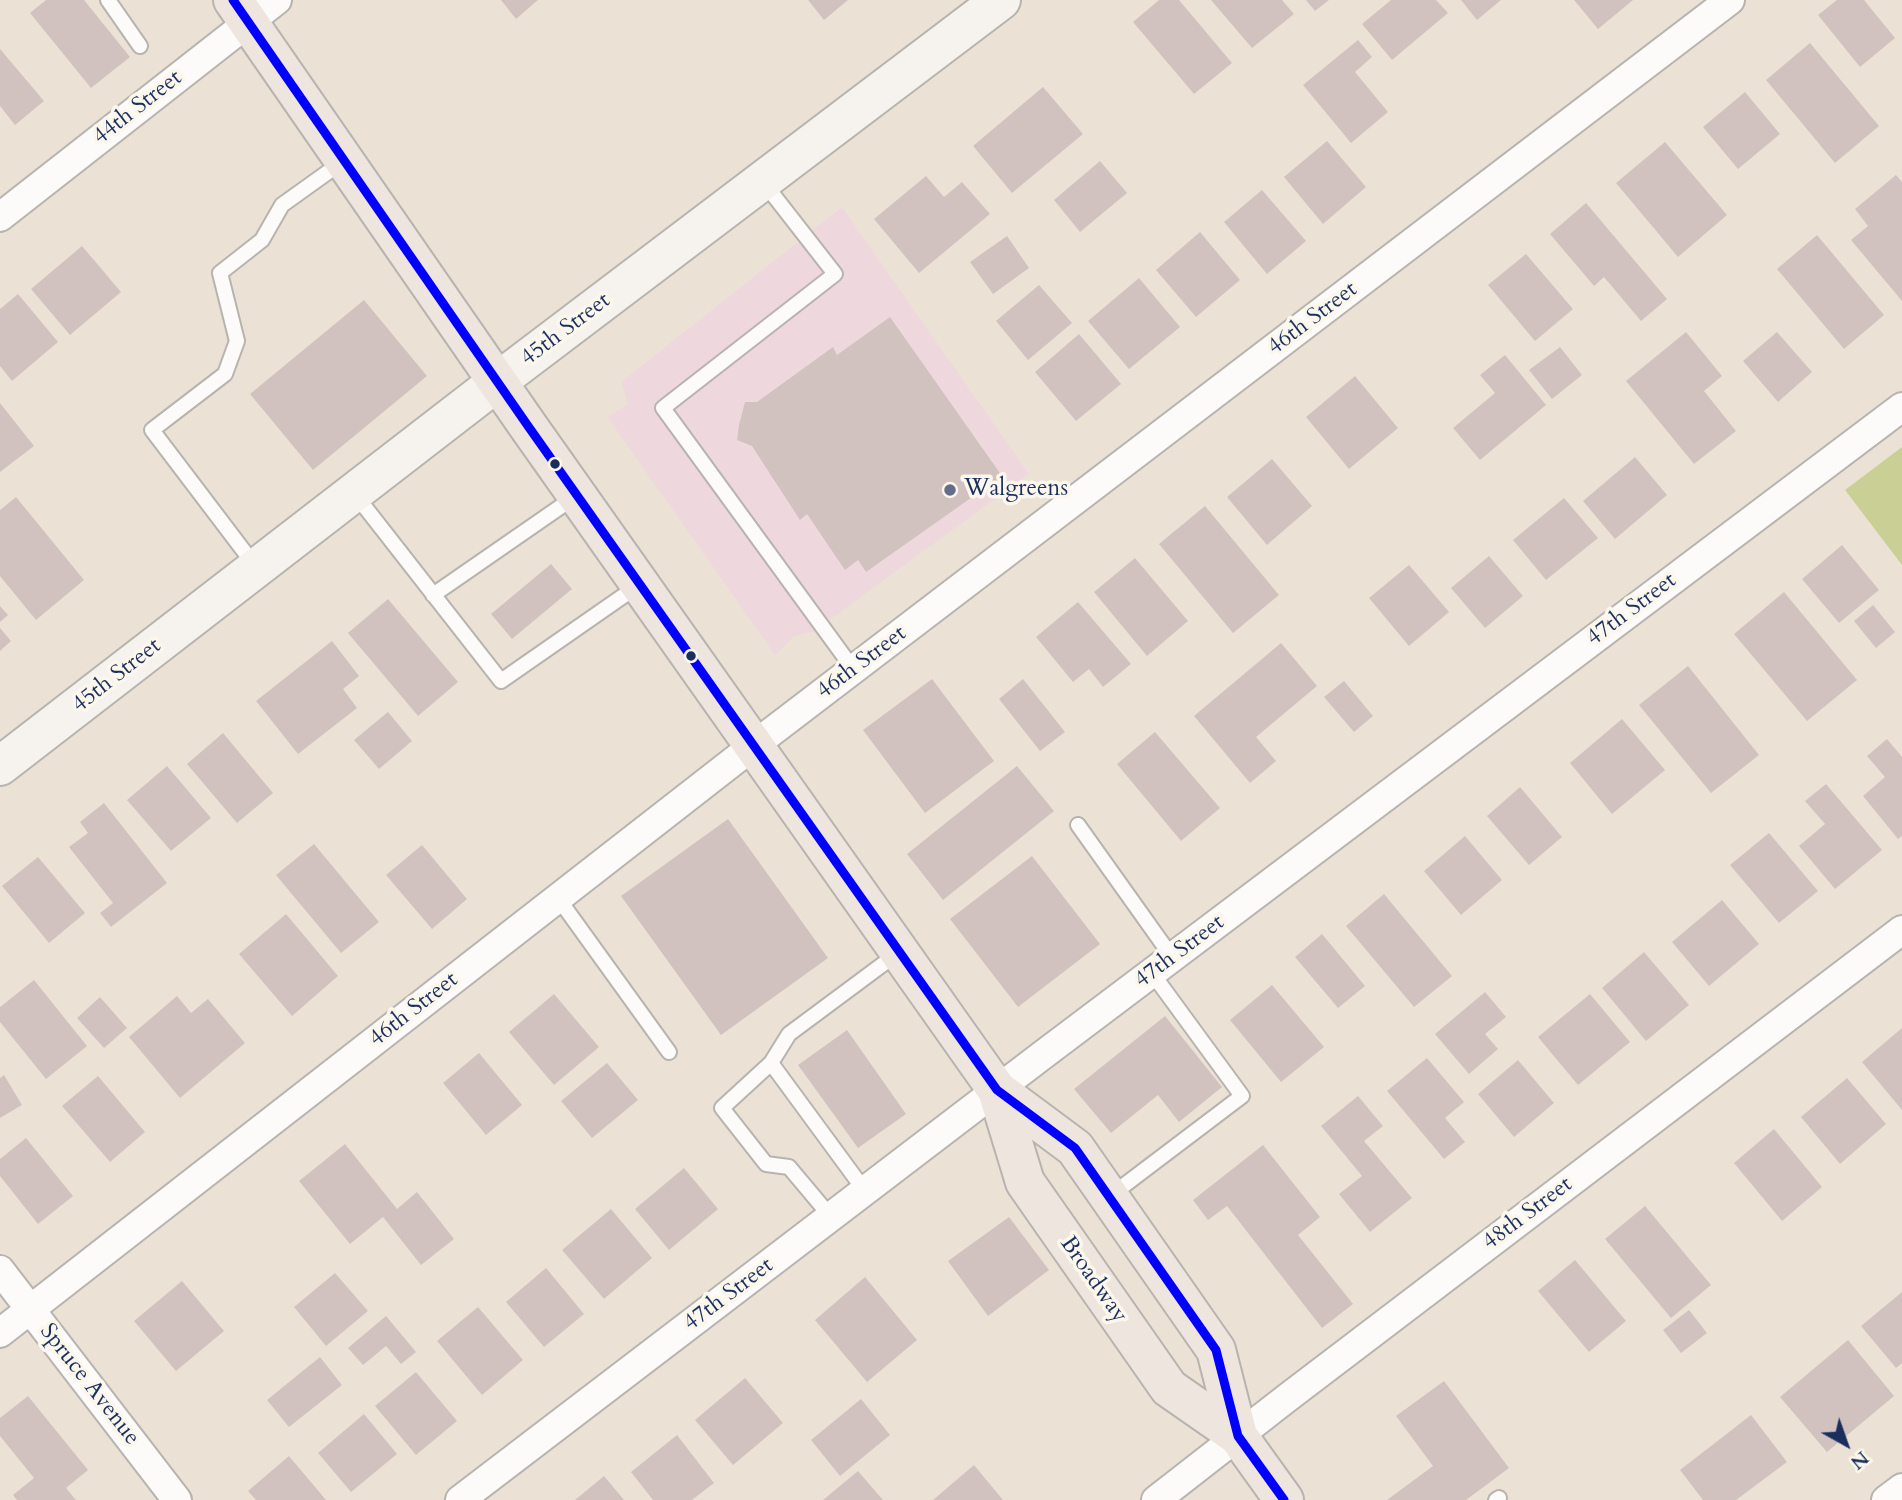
<!DOCTYPE html>
<html>
<head>
<meta charset="utf-8">
<style>
	body { margin:0 }
	#map { position:relative; width:1902px; height:1500px; overflow:hidden; background:#ebe2d5; font-family:Cardo,serif }
	canvas { display:block }
	.north { position:absolute; left:1811px; top:1409px; width:70px; height:70px; -webkit-text-stroke:5px #fbf7ec; paint-order:stroke; rotate:140deg; font-size:19px; font-weight:700; line-height:28px; text-align:center; color:#1b2f5e }
	.north::after { content:''; display:block; margin:auto; width:24px; height:32px; background:#1b2f5e; clip-path:polygon(50% 0,100% 100%,50% 72%,0 100%) }
</style>
</head>
<body>
<div id="map">
<canvas width="1902" height="1500"></canvas>
<div class="north">N</div>
</div>
<script>
const g = document.querySelector('canvas').getContext('2d');
g.lineJoin = 'round';
function fill(path, color) { g.fillStyle = color; g.fill(path, 'evenodd'); }
const poly = rows => new Path2D(rows.map(r => 'M' + r).join(''));
function stroke(path, color, width, dash) { g.strokeStyle = color; g.lineWidth = width; g.lineCap = dash ? 'butt' : 'round'; g.setLineDash(dash || []); g.stroke(path); }
function label(font, color, halo, rows, align = 'center') {
  g.font = font + ' Cardo,serif'; g.lineWidth = 7; g.setLineDash([]); g.textBaseline = 'middle'; g.strokeStyle = halo; g.fillStyle = color; for (const [text, x, y, turn = 0] of rows) {
    g.save(); g.translate(x, y); g.rotate((+turn || 0) * Math.PI / 180); g.textAlign = isNaN(turn) ? turn : align; if (halo) g.strokeText(text, 0, 0); g.fillText(text, 0, 0); g.restore();
  }
}
fill(poly([
	[842,207,1029,474,813,632,794,636,775,655,607,417,628,404,621,382]
]), '#eed8dd');
fill(poly([
	[1902,447,1902,565,1845,490]
]), '#cacf96');
fill(poly([
	[46,0,84,0,130,57,91,88,30,13],
	[501,0,538,0,516,19],
	[808,0,848,0,824,20],
	[1159,0,1179,0,1232,63,1194,94,1133,22],
	[1211,0,1282,0,1294,14,1252,48],
	[1306,0,1329,0,1315,11],
	[1391,0,1436,0,1448,13,1392,60,1362,24],
	[1461,0,1501,0,1477,20],
	[1574,0,1633,0,1598,29],
	[1837,0,1864,0,1895,38,1860,67,1818,15],
	[1358,40,1372,57,1355,72,1388,112,1351,143,1303,85],
	[1810,43,1879,126,1835,163,1766,80],
	[0,49,44,101,15,125,0,106],
	[1043,87,1083,134,1012,193,973,146],
	[1745,92,1780,134,1738,169,1703,127],
	[1327,141,1366,187,1323,224,1284,177],
	[1665,142,1727,215,1678,257,1616,183],
	[1100,161,1127,193,1080,232,1054,200],
	[1896,175,1902,182,1902,301,1851,240,1868,226,1855,209],
	[926,176,944,197,962,182,990,214,919,273,874,219],
	[1262,190,1306,241,1267,274,1224,222],
	[1586,203,1667,299,1641,321,1604,277,1594,286,1550,234],
	[1200,232,1240,280,1196,317,1156,270],
	[1817,235,1884,315,1844,349,1777,269],
	[1007,236,1029,268,993,294,970,262],
	[82,246,121,292,70,335,31,289],
	[1526,254,1573,309,1535,341,1488,285],
	[1139,278,1180,327,1129,369,1088,321],
	[1039,285,1072,323,1028,360,996,321],
	[18,294,58,342,12,381,0,366,0,309],
	[364,300,427,376,313,470,250,394],
	[890,317,1002,476,866,572,858,560,845,570,807,514,800,520,752,446,737,440,739,425,745,402,757,402,833,347,837,355],
	[1686,332,1722,376,1704,391,1736,431,1694,464,1626,381],
	[1777,332,1812,372,1778,402,1743,361],
	[1079,334,1121,384,1076,421,1035,372],
	[1560,347,1582,375,1552,399,1529,370],
	[1505,355,1546,405,1480,460,1453,428,1495,393,1480,375],
	[1355,376,1398,428,1349,469,1306,417],
	[0,403,34,446,0,472],
	[1635,457,1667,495,1615,539,1583,501],
	[1272,459,1312,506,1267,545,1227,497],
	[16,497,84,580,36,620,0,576,0,510],
	[1564,498,1598,538,1546,580,1513,540],
	[1205,506,1279,595,1233,633,1159,544],
	[1842,545,1879,590,1839,623,1802,579],
	[1489,556,1523,596,1485,628,1451,588],
	[1135,558,1188,621,1147,656,1094,592],
	[551,564,572,589,512,639,491,614],
	[1409,565,1449,612,1409,646,1369,598],
	[1784,592,1857,680,1807,721,1734,634],
	[388,599,458,682,418,716,348,633],
	[1078,602,1131,664,1103,687,1089,669,1073,682,1036,637],
	[1873,605,1895,632,1876,648,1854,621],
	[0,606,8,615,0,622],
	[0,628,11,641,0,651],
	[332,641,359,676,343,689,357,708,298,754,256,701],
	[1281,643,1317,686,1256,737,1276,761,1250,783,1194,716],
	[1688,666,1759,755,1711,793,1639,705],
	[932,679,994,761,925,813,863,730],
	[1023,679,1065,732,1040,751,999,699],
	[1344,681,1373,716,1354,732,1324,697],
	[388,712,412,741,379,769,354,740],
	[1622,719,1665,770,1612,814,1570,763],
	[1155,732,1220,808,1181,841,1117,764],
	[223,733,273,793,237,823,187,764],
	[1887,739,1902,757,1902,836,1898,839,1863,796,1885,777,1867,756],
	[167,766,211,818,171,851,127,800],
	[1017,766,1054,811,943,900,907,854],
	[1826,784,1882,850,1835,889,1799,846,1825,824,1805,801],
	[1520,787,1562,837,1529,865,1487,816],
	[104,803,167,883,111,927,100,913,113,903,69,847,88,833,80,822],
	[728,819,828,958,721,1035,621,896],
	[1769,833,1818,891,1779,923,1730,865],
	[1465,836,1502,880,1461,915,1424,871],
	[314,844,379,922,341,953,276,875],
	[422,845,467,899,432,929,386,875],
	[1032,856,1100,944,1018,1007,950,919],
	[38,857,85,913,49,943,2,886],
	[1384,894,1452,976,1414,1007,1346,926],
	[1722,900,1759,944,1709,986,1672,942],
	[286,914,338,976,292,1016,239,954],
	[1322,934,1365,986,1338,1008,1295,957],
	[1644,952,1689,1005,1646,1041,1602,988],
	[34,980,87,1046,46,1079,0,1022,0,1007],
	[1272,985,1324,1047,1281,1082,1230,1020],
	[1485,992,1506,1017,1485,1034,1498,1049,1469,1074,1435,1034],
	[554,994,599,1047,554,1085,509,1032],
	[1590,994,1630,1042,1578,1085,1538,1037],
	[177,996,191,1013,208,999,245,1043,180,1098,129,1037],
	[100,997,127,1028,104,1048,77,1018],
	[1165,1016,1222,1087,1179,1122,1158,1095,1111,1133,1074,1089],
	[1902,1028,1902,1110,1862,1062],
	[847,1030,906,1114,858,1148,798,1065],
	[479,1053,522,1105,486,1135,443,1083],
	[1427,1058,1464,1102,1445,1118,1465,1142,1444,1159,1387,1091],
	[1518,1060,1554,1103,1514,1137,1478,1094],
	[607,1063,638,1100,592,1138,561,1101],
	[4,1075,22,1105,0,1118,0,1078],
	[98,1076,145,1132,110,1162,62,1106],
	[1847,1078,1886,1124,1840,1164,1801,1117],
	[1358,1096,1383,1126,1364,1141,1412,1198,1370,1232,1339,1194,1362,1176,1321,1126],
	[1774,1129,1822,1187,1782,1221,1734,1163],
	[26,1138,73,1196,38,1224,0,1176,0,1159],
	[345,1144,397,1209,417,1192,454,1239,421,1265,383,1217,350,1244,299,1181],
	[1263,1145,1320,1217,1298,1235,1353,1304,1322,1328,1227,1206,1208,1220,1193,1200],
	[684,1168,718,1209,669,1250,635,1209],
	[1645,1206,1711,1285,1671,1318,1605,1239],
	[611,1209,652,1258,604,1299,562,1250],
	[1009,1217,1049,1270,988,1316,948,1261],
	[1575,1260,1626,1321,1589,1352,1538,1291],
	[546,1268,584,1314,544,1347,506,1302],
	[335,1273,368,1311,326,1346,294,1307],
	[865,1277,917,1340,867,1382,815,1320],
	[182,1281,224,1331,176,1371,134,1321],
	[1902,1292,1902,1363,1896,1368,1861,1326],
	[478,1307,523,1360,482,1395,437,1341],
	[1689,1310,1707,1333,1681,1353,1663,1330],
	[386,1316,416,1352,401,1364,386,1346,363,1365,348,1348],
	[1848,1340,1894,1396,1827,1452,1780,1397],
	[320,1357,342,1385,289,1427,267,1400],
	[416,1372,457,1421,416,1455,375,1406],
	[745,1378,783,1423,733,1465,695,1420],
	[1444,1381,1509,1468,1466,1500,1387,1500,1433,1466,1396,1416],
	[28,1396,88,1470,66,1488,76,1500,17,1500,13,1495,34,1478,0,1436,0,1418],
	[861,1399,890,1435,840,1476,811,1440],
	[364,1414,397,1454,351,1492,318,1453],
	[1751,1415,1787,1462,1736,1500,1703,1500,1680,1470],
	[677,1435,714,1483,692,1500,653,1500,631,1472],
	[289,1456,326,1500,256,1500,248,1491],
	[974,1465,1003,1500,933,1500],
	[858,1471,883,1500,823,1500],
	[604,1476,624,1500,575,1500]
]), '#d1c2c0');
const lane = poly([
	[108,0,140,46],
	[764,183,835,274,663,408,854,670],
	[354,493,501,681,639,585],
	[256,567,152,430,225,374,237,341,220,273,262,240,282,205,342,162],
	[433,595,576,496],
	[1078,825,1172,957],
	[558,898,669,1052],
	[771,1063,865,1191],
	[1110,1196,1242,1096,1152,973],
	[831,1217,789,1167,766,1164,722,1108,771,1063,789,1034,898,953],
	[1496,1500,1499,1498]
]);
const street = poly([
	[0,217,277,0],
	[0,1270,177,1500],
	[0,1333,753,746,1730,0],
	[460,1500,1044,1054,1902,407],
	[1156,1500,1287,1398,1902,930],
	[1886,1500,1902,1488]
]);
const secondary = poly([
	[0,766,497,382,1001,0]
]);
const primary = poly([
	[233,0,528,426,997,1090,1075,1148,1216,1350,1238,1436],
	[997,1090,1025,1182,1169,1388,1238,1436,1284,1500]
]);
stroke(lane, '#b7b3af', 18);
stroke(street, '#b7b3af', 32);
stroke(secondary, '#b7b3af', 42);
stroke(primary, '#b7b3af', 42);
stroke(lane, '#fcfbf9', 14);
stroke(street, '#fcfbf9', 28);
stroke(secondary, '#f6f2ee', 38);
stroke(primary, '#eee5de', 38);
stroke(poly([
	[233,0,528,426,997,1090,1075,1148,1216,1350,1238,1436,1284,1500]
]), '#00f', 9);
for (const [x, y, r, color] of [
	[555,464,6,"#1b2f5e"],
	[950,490,7,"#646e88"],
	[691,656,6,"#1b2f5e"]
]) { const dot = new Path2D(); dot.arc(x, y, r, 0, 2 * Math.PI); g.fillStyle = color; g.fill(dot); stroke(dot, '#fbf7ec', 2.5); }
label('23px', '#1b2f5e', '#fbf7ec', [
	["44th Street",138,108,-38],
	["46th Street",1313,319,-37],
	["45th Street",566,330,-37],
	["47th Street",1632,610,-37],
	["46th Street",862,663,-37],
	["45th Street",117,676,-38],
	["47th Street",1180,952,-37],
	["46th Street",414,1010,-38],
	["48th Street",1528,1214,-37],
	["Broadway",1093,1280,55],
	["47th Street",729,1295,-37],
	["Spruce Avenue",89,1385,52]
]);
label('23px', '#1b2f5e', '#fbf7ec', [
	["Walgreens",964,490]
], 'left');
</script>
</body>
</html>
